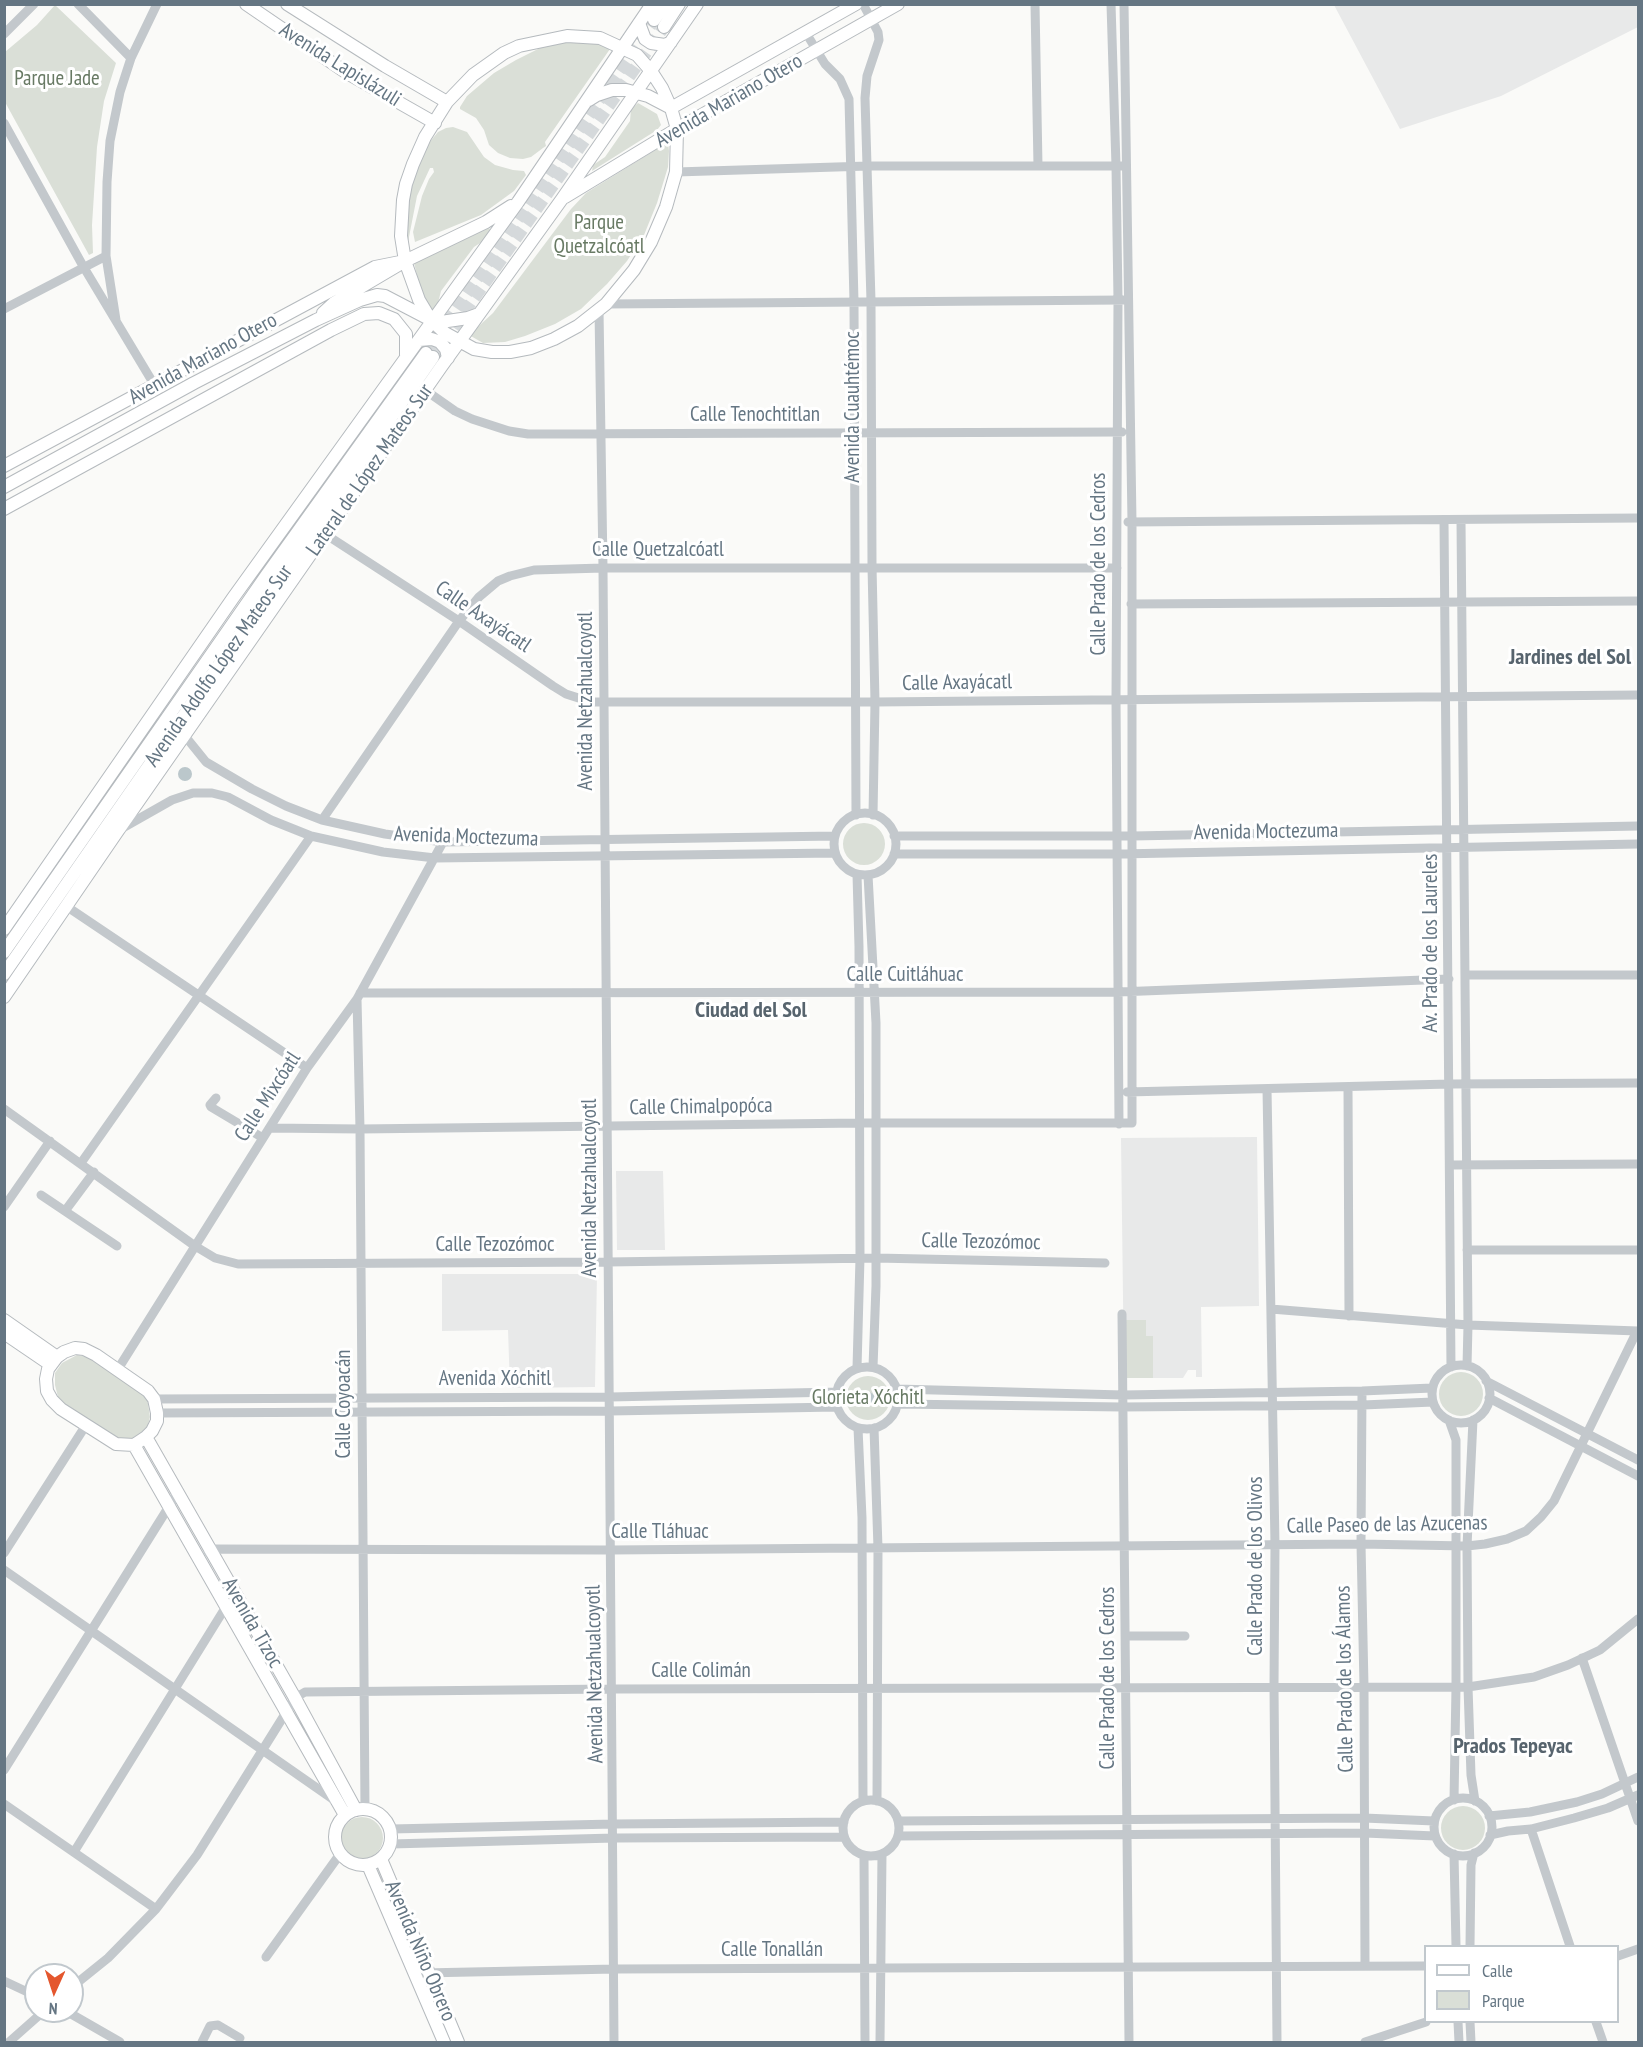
<!DOCTYPE html>
<html>
<head>
<meta charset="utf-8">
<style>
	body { margin:0 }
	#map { position:relative; width:1643px; height:2047px; overflow:hidden; background:#fafaf8; font-family:"PT Sans Narrow",sans-serif }
	canvas { display:block }
	.frame { position:absolute; inset:0; border:6px solid #657683; pointer-events:none }
	.legend { position:absolute; left:1424px; top:1945px; width:195px; height:78px; box-sizing:border-box; background:#fff; border:2px solid #c1c8cd; margin:0; padding:8px 10px; list-style:none; font-size:18px; color:#657683 }
	.legend li { display:flex; align-items:center; gap:12px; height:30px }
	.legend b { width:30px; border:2px solid #c1c8cd }
	.north { position:absolute; left:24px; top:1963px; width:60px; height:60px; box-sizing:border-box; background:#fff; border:2px solid #c1c8cd; border-radius:50%; rotate:183deg; font-size:16px; font-weight:700; line-height:24px; text-align:center; color:#657683 }
	.north::after { content:''; display:block; margin:auto; width:21px; height:27px; background:#e4572e; clip-path:polygon(50% 0,100% 100%,50% 72%,0 100%) }
</style>
</head>
<body>
<div id="map">
<canvas width="1643" height="2047"></canvas>
<div class="frame"></div>
<ul class="legend">
<li><b style="height:8px;background:#fff"></b>Calle</li>
<li><b style="height:16px;background:#dadfd7"></b>Parque</li>
</ul>
<div class="north">N</div>
</div>
<script>
const g = document.querySelector('canvas').getContext('2d');
g.lineJoin = 'round';
function fill(path, color) { g.fillStyle = color; g.fill(path, 'evenodd'); }
const poly = rows => new Path2D(rows.map(r => 'M' + r).join(''));
function stroke(path, color, width, dash) { g.strokeStyle = color; g.lineWidth = width; g.lineCap = dash ? 'butt' : 'round'; g.setLineDash(dash || []); g.stroke(path); }
function label(font, color, halo, rows, align = 'center') {
  g.font = font + ' "PT Sans Narrow",sans-serif'; g.lineWidth = 6; g.setLineDash([]); g.textBaseline = 'middle'; g.strokeStyle = halo; g.fillStyle = color; for (const [text, x, y, turn = 0] of rows) {
    g.save(); g.translate(x, y); g.rotate((+turn || 0) * Math.PI / 180); g.textAlign = isNaN(turn) ? turn : align; if (halo) g.strokeText(text, 0, 0); g.fillText(text, 0, 0); g.restore();
  }
}
fill(poly([
	[1334,5,1638,5,1638,27,1501,96,1400,129],
	[1257,1137,1259,1306,1201,1307,1202,1377,1196,1377,1196,1370,1188,1370,1183,1378,1124,1378,1121,1138],
	[616,1171,663,1171,665,1250,617,1250],
	[442,1274,597,1274,595,1387,510,1388,508,1330,442,1331]
]), '#e8e9e9');
fill(poly([
	[55,5,116,63,104,101,97,147,92,225,93,253,89,255,5,102,5,52,37,25],
	[564,42,592,42,604,45,610,49,545,142,546,146,543,148,531,157,523,159,510,158,498,153,489,145,484,130,476,118,460,109,460,107,467,96,494,73,516,60,540,48],
	[638,103,657,114,661,125,657,130,592,171,593,165,605,157,630,121,631,109],
	[453,127,467,132,484,157,495,165,513,170,524,171,526,175,514,191,481,215,415,242,413,232,422,196,429,179,434,172,433,168,430,168,417,196,408,242,408,202,417,168,428,144,438,132,446,128],
	[668,142,669,151,668,167,657,203,644,235,627,261,607,284,581,309,555,324,525,336,505,342,483,343,469,335,493,313,571,209,586,193],
	[484,228,489,228,491,231,486,239,474,247,441,291,437,307,433,310,429,308,419,283,414,263],
	'843 844a21 21 0 1 1 42 0a21 21 0 1 1-42 0Z',
	[1124,1320,1146,1320,1146,1336,1153,1336,1153,1378,1124,1378],
	[77,1355,88,1357,147,1397,150,1417,147,1429,132,1440,118,1439,65,1404,58,1397,55,1385,55,1373,62,1363],
	'1439 1394a22 22 0 1 1 44 0a22 22 0 1 1-44 0Z',
	'846 1398a22 22 0 1 1 44 0a22 22 0 1 1-44 0Z',
	'1441 1828a22 22 0 1 1 44 0a22 22 0 1 1-44 0Z',
	'341 1838a21 21 0 1 1 42 0a21 21 0 1 1-42 0Z'
]), '#dadfd7');
fill(poly([
	'178 774a7 7 0 1 1 14 0a7 7 0 1 1-14 0Z',
	'861 1399a7 7 0 1 1 14 0a7 7 0 1 1-14 0Z'
]), '#bbc7cb');
stroke(poly([
	[426,353,654,20],
	[433,357,664,27]
]), '#d5d9db', 12, [12, 6]);
const major = poly([
	[246,4,347,73,435,123],
	[287,4,385,66,447,102],
	[654,20,665,4],
	[639,23,645,39,651,43,665,45,671,42],
	[664,27,679,4],
	[567,36,600,38,637,55,651,71,662,88,671,108,677,129,676,172,666,207,651,242,634,270,606,304,578,326,554,339,531,348,510,352,492,352,474,349,445,333,431,320,419,300,405,261,401,236,403,200,406,184,413,164,425,137,447,102,473,75,504,53,519,46,567,36],
	[589,100,597,95,612,90,626,90,648,96,671,108,856,4],
	[565,197,677,129,898,4],
	[323,313,334,303,405,261,486,222,511,206],
	[419,340,432,339,440,342,446,349,448,358],
	[4,466,375,267,405,261],
	[4,487,194,383,316,320,360,300,377,295,385,296,431,320,441,322,468,318,479,314],
	[4,509,331,330,364,314,379,313,394,319,406,334,406,355],
	[4,929,233,598,518,202,652,4],
	[4,952,266,576,426,353],
	[4,974,433,357],
	[4,997,117,832,441,367,562,199,697,4],
	[4,1320,57,1357],
	[4,1333,51,1365],
	[75,1348,84,1349,96,1355,148,1391,154,1399,157,1413,157,1421,152,1431,146,1437,134,1445,116,1444,61,1409,52,1400,47,1391,46,1379,48,1369,57,1357,64,1352,75,1348],
	[146,1437,295,1698,356,1810],
	[134,1445,345,1815],
	'335 1837a28 28 0 1 1 56 0a28 28 0 1 1-56 0Z',
	[381,1859,458,2042],
	[368,1865,444,2042]
]);
stroke(major, '#b5babe', 14);
stroke(poly([
	[78,4,131,58],
	[863,4,878,32,879,40,867,76,865,98,871,301,872,566,875,702,873,815],
	[1035,4,1038,166],
	[1111,4,1116,166,1118,300,1116,699,1119,1124],
	[806,33,825,64,840,79,849,99,854,302,856,815],
	[4,34,34,4],
	[4,123,83,266,155,386],
	[676,172,868,166,1122,166],
	[606,304,1123,300],
	[4,309,106,256],
	[599,310,603,568,614,2042],
	[116,320,106,256,107,182,110,141,120,92,131,58,157,4],
	[425,390,455,411,472,419,509,431,528,434,1122,432],
	[1444,520,1451,1367],
	[1461,520,1468,1325,1467,1366],
	[1128,522,1638,518],
	[325,534,459,621,553,686,566,694,591,702,875,702,1638,695],
	[1131,604,1638,601],
	[180,733,185,736,206,762,252,789,286,806,322,820,385,834,443,842,835,836],
	'834 844a31 31 0 1 1 62 0a31 31 0 1 1-62 0Z',
	[322,820,459,621,479,597,498,581,510,576,534,570,603,568,1117,568],
	[119,830,172,800,193,793,212,793,228,797,271,820,311,836,383,852,435,858,835,853],
	[894,836,1133,836,1638,826],
	[894,854,1118,854,1638,844],
	[868,875,876,1023,876,1286,873,1367],
	[66,906,307,1068],
	[1465,975,1638,975],
	[360,993,1118,992,1449,979],
	[357,999,360,1129,365,1809],
	[1348,1087,1349,1316],
	[1267,1089,1275,1545,1274,1686,1277,2042],
	[1127,1092,1450,1084,1638,1083],
	[216,1098,210,1105,211,1107,263,1138],
	[4,1109,195,1246,215,1258,238,1264,608,1262,876,1258,1105,1263],
	[270,1128,360,1129,860,1123,1132,1123,1132,522,1124,4],
	[81,1163,311,836],
	[1450,1165,1638,1164],
	[41,1195,117,1246],
	[4,1207,50,1141],
	[65,1211,94,1172],
	[1467,1250,1638,1250],
	[1271,1309,1468,1325,1638,1331],
	[1122,1314,1129,2042],
	'1432 1394a29 29 0 1 1 58 0a29 29 0 1 1-58 0Z',
	'836 1398a31 31 0 1 1 62 0a31 31 0 1 1-62 0Z',
	[857,1368,860,1258,859,947,857,874],
	[118,1369,307,1068,357,999,443,842],
	[1486,1381,1638,1460],
	[897,1389,1123,1395,1362,1391,1432,1388],
	[1362,1391,1361,1544,1364,1686,1365,1966],
	[1489,1398,1638,1476],
	[154,1399,610,1397,836,1392],
	[898,1404,1122,1407,1363,1405,1433,1402],
	[157,1413,610,1411,837,1407],
	[1449,1420,1456,1440,1456,1687,1454,1800],
	[1473,1420,1467,1546,1468,1687,1471,1775,1475,1801],
	[858,1428,862,1518,863,1801],
	[874,1428,878,1548,877,1801],
	[208,1552,211,1549,611,1550,1361,1544,1467,1546,1485,1544,1507,1539,1526,1531,1541,1517,1554,1501,1637,1331],
	[4,1553,86,1425],
	[4,1570,337,1802],
	[1126,1636,1185,1636],
	[1582,1658,1638,1821],
	[4,1770,178,1492],
	'1434 1827a29 29 0 1 1 58 0a29 29 0 1 1-58 0Z',
	'843 1828a28 28 0 1 1 56 0a28 28 0 1 1-56 0Z',
	[4,1804,156,1909],
	[1489,1816,1530,1812,1577,1802,1602,1794,1638,1777],
	[899,1821,1364,1818,1434,1821],
	[391,1829,614,1824,844,1822],
	[1531,1829,1570,1946],
	[1490,1835,1508,1831,1531,1829,1574,1818,1608,1808,1638,1795],
	[898,1836,1365,1833,1435,1836],
	[391,1844,614,1838,844,1837],
	[74,1852,235,1592],
	[1454,1854,1456,1946],
	[864,1856,865,2042],
	[1470,1946,1471,1865,1474,1853],
	[1618,1956,1638,1949],
	[266,1957,340,1854],
	[423,1973,615,1969,1426,1966],
	[4,1981,36,1996],
	[72,1987,108,1958,156,1909,197,1855,295,1698,305,1692,613,1689,1468,1687,1534,1677,1568,1665,1600,1650,1638,1619],
	[66,2011,120,2042],
	[1458,2022,1459,2042],
	[1470,2022,1471,2042],
	[1596,2022,1603,2042],
	[9,2042,44,2011],
	[202,2042,210,2026,218,2025,240,2038],
	[880,2042,882,1854],
	[1365,2042,1426,2022]
]), '#c3c8cc', 9);
stroke(major, '#fff', 12);
label('21px', '#657683', '#fff', [
	["Avenida Lapislázuli",340,65,32],
	["Avenida Mariano Otero",729,101,-30],
	["Avenida Mariano Otero",203,359,-29],
	["Avenida Cuauhtémoc",853,407,-90],
	["Calle Tenochtitlan",755,415],
	["Lateral de López Mateos Sur",370,470,-55],
	["Calle Quetzalcóatl",658,550],
	["Calle Prado de los Cedros",1099,564,-90],
	["Calle Axayácatl",483,617,34],
	["Avenida Adolfo López Mateos Sur",219,666,-55],
	["Calle Axayácatl",957,683,-1],
	["Avenida Netzahualcoyotl",586,701,-90],
	["Avenida Moctezuma",1266,832,-1],
	["Avenida Moctezuma",466,837,2],
	["Av. Prado de los Laureles",1431,943,-90],
	["Calle Cuitláhuac",905,975],
	["Calle Mixcóatl",268,1097,-57],
	["Calle Chimalpopóca",701,1107,-1],
	["Avenida Netzahualcoyotl",590,1188,-90],
	["Calle Tezozómoc",981,1242,1],
	["Calle Tezozómoc",495,1245],
	["Avenida Xóchitl",495,1379],
	["Calle Coyoacán",344,1404,-90],
	["Calle Paseo de las Azucenas",1387,1525,-1],
	["Calle Tláhuac",660,1532],
	["Calle Prado de los Olivos",1256,1566,-90],
	["Avenida Tizoc",252,1623,60],
	["Calle Colimán",701,1671],
	["Avenida Netzahualcoyotl",595,1674,-91],
	["Calle Prado de los Cedros",1108,1678,-90],
	["Calle Prado de los Álamos",1345,1679,-91],
	["Calle Tonallán",772,1950],
	["Avenida Niño Obrero",420,1951,67]
]);
label('21px', '#687a64', '#fff', [
	["Parque Jade",57,79],
	["Parque",599,223],
	["Quetzalcóatl",599,247],
	["Glorieta Xóchitl",868,1398]
]);
label('bold 22px', '#57646e', '#fff', [
	["Jardines del Sol",1570,658],
	["Ciudad del Sol",751,1011],
	["Prados Tepeyac",1513,1747]
]);
</script>
</body>
</html>
